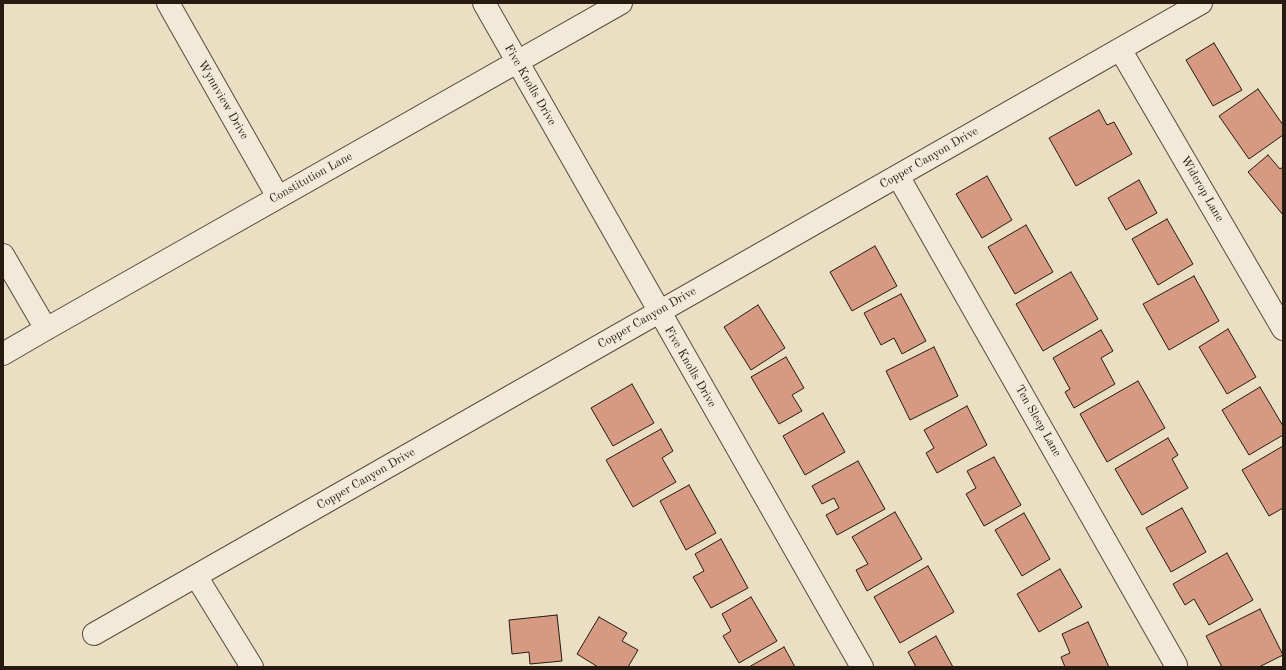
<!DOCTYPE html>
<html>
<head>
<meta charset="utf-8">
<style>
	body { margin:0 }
	#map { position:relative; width:1286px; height:670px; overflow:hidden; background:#eadec3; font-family:"Old Standard TT",serif }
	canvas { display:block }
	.frame { position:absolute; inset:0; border:4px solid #271a11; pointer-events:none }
</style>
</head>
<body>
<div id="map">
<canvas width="1286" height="670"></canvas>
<div class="frame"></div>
</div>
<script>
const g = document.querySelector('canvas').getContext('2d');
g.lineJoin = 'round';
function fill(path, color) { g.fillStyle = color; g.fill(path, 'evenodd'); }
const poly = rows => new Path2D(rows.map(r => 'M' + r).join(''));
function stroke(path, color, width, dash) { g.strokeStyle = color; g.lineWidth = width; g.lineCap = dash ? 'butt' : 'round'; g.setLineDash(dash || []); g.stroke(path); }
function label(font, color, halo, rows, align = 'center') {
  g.font = font + ' "Old Standard TT",serif'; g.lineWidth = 4; g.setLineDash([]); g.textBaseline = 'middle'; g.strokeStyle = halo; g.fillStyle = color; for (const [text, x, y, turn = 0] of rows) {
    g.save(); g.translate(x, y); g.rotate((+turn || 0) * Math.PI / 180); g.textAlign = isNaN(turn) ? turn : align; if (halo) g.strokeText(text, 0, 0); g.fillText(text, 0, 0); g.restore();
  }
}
const building = poly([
	[1214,43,1242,90,1213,106,1186,60,1214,43],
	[1258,89,1283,125,1283,135,1249,159,1219,116,1258,89],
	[1099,110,1107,125,1114,122,1132,154,1076,186,1049,138,1099,110],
	[1268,155,1280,169,1283,167,1283,215,1248,172,1268,155],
	[987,176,1012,220,982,238,956,194,987,176],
	[1139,180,1157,213,1126,230,1108,198,1139,180],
	[1167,219,1193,264,1158,285,1132,239,1167,219],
	[1026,225,1053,272,1015,294,988,247,1026,225],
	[875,246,897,286,852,311,830,272,875,246],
	[1071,272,1098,319,1043,351,1016,304,1071,272],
	[1194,276,1219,321,1169,350,1143,304,1194,276],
	[901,294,926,341,902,354,894,338,881,345,864,313,901,294],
	[758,305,785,348,751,370,724,327,758,305],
	[1228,329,1256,377,1227,394,1199,347,1228,329],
	[1101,330,1113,351,1101,358,1115,384,1074,408,1065,392,1070,389,1053,358,1101,330],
	[934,347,958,396,910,420,886,371,934,347],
	[786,357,804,388,792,395,802,411,779,424,751,377,786,357],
	[1138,381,1165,428,1107,462,1080,414,1138,381],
	[632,384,654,423,613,446,591,408,632,384],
	[1260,387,1283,426,1283,435,1249,455,1222,410,1260,387],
	[967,406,987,445,937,473,926,453,934,448,924,430,967,406],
	[823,413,845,452,805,475,783,436,823,413],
	[661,429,673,451,662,458,676,482,633,507,606,460,661,429],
	[1168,438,1178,455,1172,459,1188,488,1142,515,1115,469,1168,438],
	[1283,446,1283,508,1269,516,1242,470,1283,446],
	[994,457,1021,505,984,526,966,494,976,488,967,471,994,457],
	[858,461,885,509,837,535,826,515,839,508,834,498,822,504,812,486,858,461],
	[689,485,716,533,686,550,660,501,689,485],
	[1182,508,1206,552,1171,572,1146,528,1182,508],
	[895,512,922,559,867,591,856,570,868,564,852,537,895,512],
	[1024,513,1050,559,1022,576,995,530,1024,513],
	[721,539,748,588,711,608,693,577,704,571,695,554,721,539],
	[1227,553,1253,600,1209,625,1194,599,1185,605,1173,584,1227,553],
	[928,566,954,612,900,643,874,597,928,566],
	[1060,569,1082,607,1039,632,1017,594,1060,569],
	[751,597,777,641,739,663,723,636,731,631,722,614,751,597],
	[1260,609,1283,655,1259,667,1222,667,1206,636,1260,609],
	[557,615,562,661,530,664,529,652,512,654,509,620,557,615],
	[599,617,627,633,622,641,638,650,628,667,598,667,577,654,599,617],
	[1088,622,1109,667,1065,667,1061,657,1070,653,1062,634,1088,622],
	[936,636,953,667,916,667,908,652,936,636],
	[784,647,795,667,749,667,784,647]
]);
fill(building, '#d69982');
stroke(building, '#271a11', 1);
const minor = poly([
	[168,3,278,197],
	[484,3,862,667],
	[1120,49,1283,329],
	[898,176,1176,665,1176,667],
	[3,255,46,329],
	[3,354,46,329,621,3],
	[196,576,252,667],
	[94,634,1201,3]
]);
stroke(minor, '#584b3e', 24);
stroke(minor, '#f1ead8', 22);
label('12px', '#271a11', '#f1ead8', [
	["Five Knolls Drive",530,85,60],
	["Wynnview Drive",223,100,60],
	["Copper Canyon Drive",929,158,-30],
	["Constitution Lane",311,178,-29],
	["Widerop Lane",1202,189,60],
	["Copper Canyon Drive",647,318,-30],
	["Five Knolls Drive",690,367,60],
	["Ten Sleep Lane",1038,421,60],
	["Copper Canyon Drive",366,479,-30]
]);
</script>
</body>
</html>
